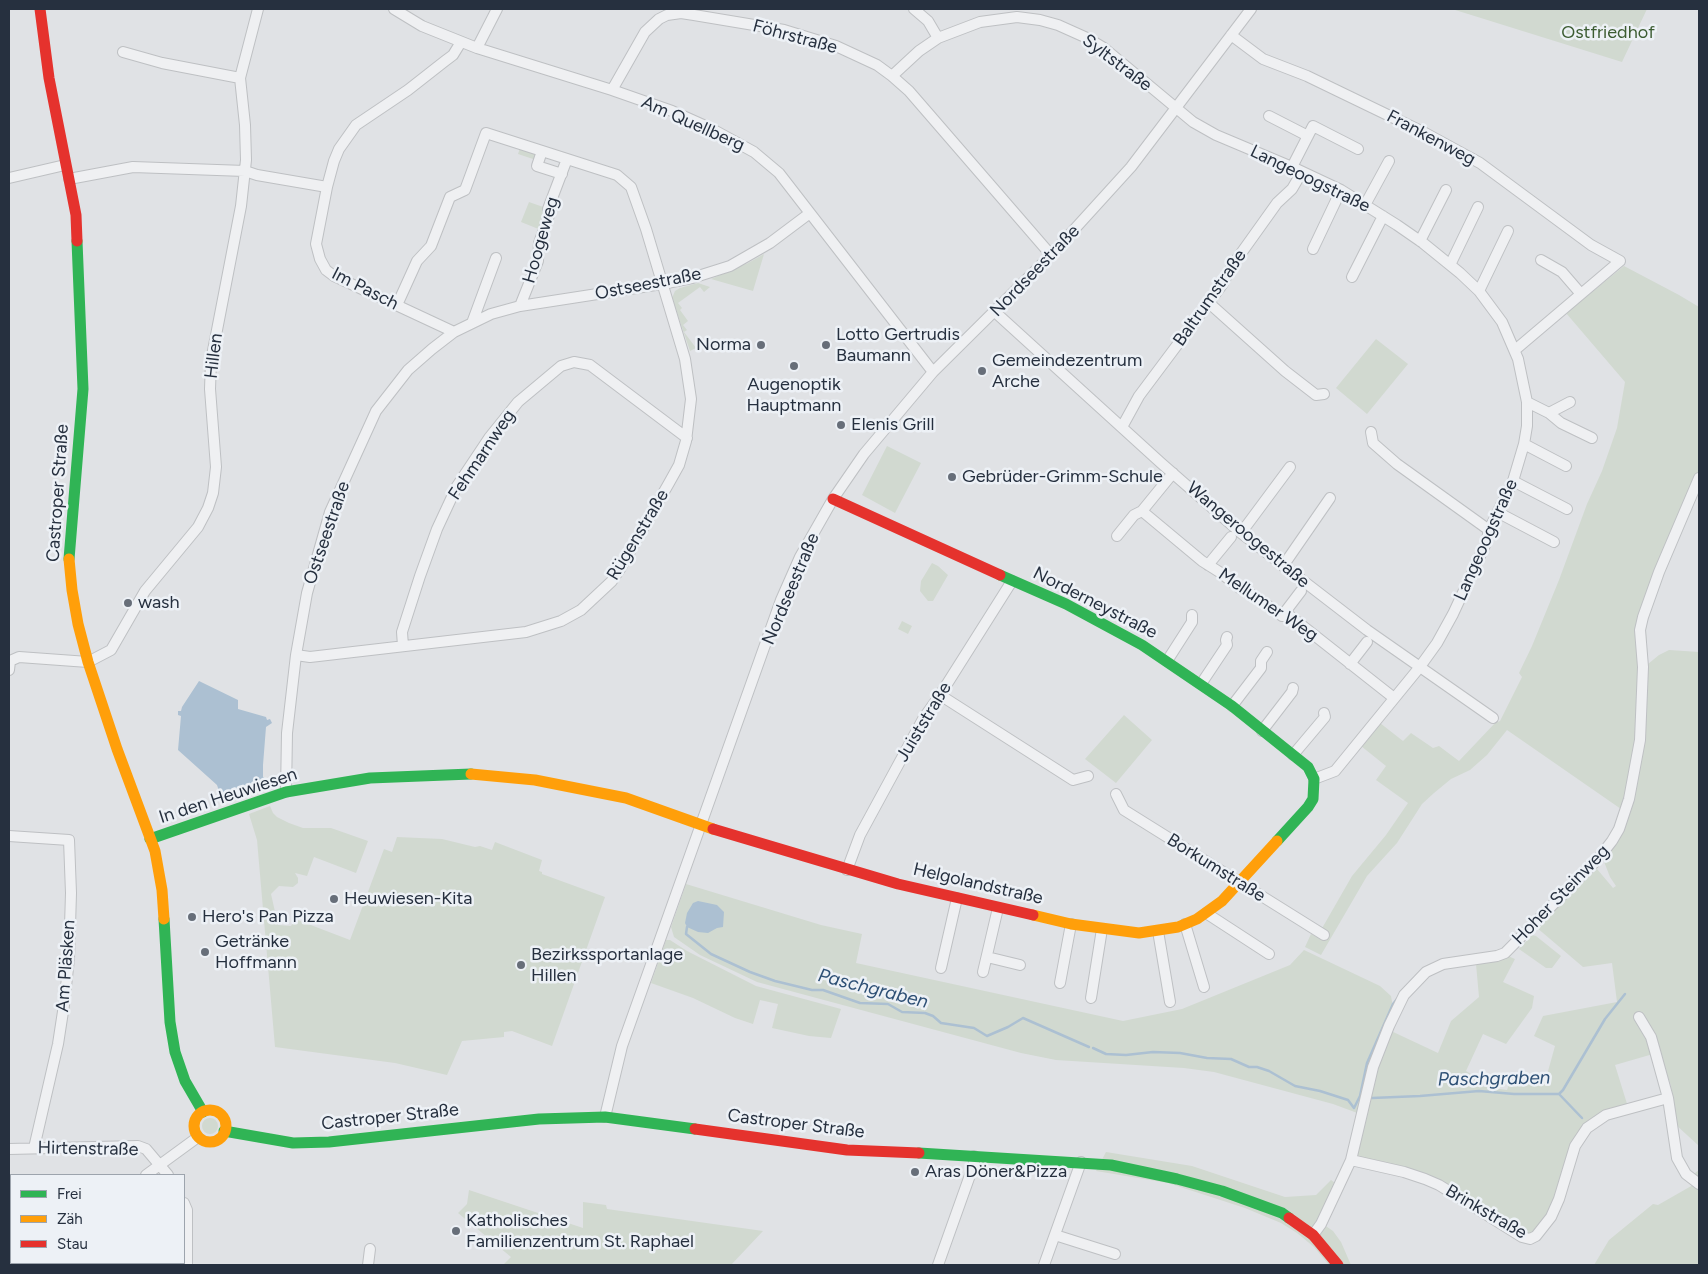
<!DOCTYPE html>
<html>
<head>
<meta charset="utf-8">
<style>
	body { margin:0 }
	#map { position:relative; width:1708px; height:1274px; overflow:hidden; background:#e0e2e5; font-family:Figtree,sans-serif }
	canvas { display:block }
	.frame { position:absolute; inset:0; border:10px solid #26303f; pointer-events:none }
	.legend { position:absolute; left:10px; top:1174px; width:175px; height:90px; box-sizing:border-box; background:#edf1f6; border:1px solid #9da4ad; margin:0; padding:6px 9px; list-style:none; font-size:15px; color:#26303f }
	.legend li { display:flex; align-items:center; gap:10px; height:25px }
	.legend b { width:25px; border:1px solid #9da4ad }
</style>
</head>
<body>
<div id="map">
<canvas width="1708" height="1274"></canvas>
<div class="frame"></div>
<ul class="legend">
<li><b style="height:6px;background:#30b455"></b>Frei</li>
<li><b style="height:6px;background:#ff9f0a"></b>Zäh</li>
<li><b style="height:6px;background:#e5322d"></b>Stau</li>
</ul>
</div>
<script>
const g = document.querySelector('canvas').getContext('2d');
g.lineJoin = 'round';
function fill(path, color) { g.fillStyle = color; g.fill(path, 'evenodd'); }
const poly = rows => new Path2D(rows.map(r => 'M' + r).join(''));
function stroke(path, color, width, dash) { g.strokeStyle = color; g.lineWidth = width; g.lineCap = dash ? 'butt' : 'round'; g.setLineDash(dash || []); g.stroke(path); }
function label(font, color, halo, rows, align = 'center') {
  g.font = font + ' Figtree,sans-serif'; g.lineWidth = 5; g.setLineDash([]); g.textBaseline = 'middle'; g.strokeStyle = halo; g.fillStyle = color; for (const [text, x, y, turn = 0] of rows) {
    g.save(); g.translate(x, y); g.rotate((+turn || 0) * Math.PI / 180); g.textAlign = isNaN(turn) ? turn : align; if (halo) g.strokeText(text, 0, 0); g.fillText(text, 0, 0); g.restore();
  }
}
fill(poly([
	[1452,9,1647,9,1622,62],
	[520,148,538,154,536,160,518,154],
	[529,202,546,208,543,217,546,218,541,230,521,222],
	[764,254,753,291,711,279,748,263],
	[1624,266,1679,295,1699,307,1699,485,1648,609,1646,630,1648,664,1659,655,1669,650,1699,652,1699,1146,1675,1124,1671,1086,1660,1052,1615,1065,1628,1107,1582,1133,1557,1201,1541,1228,1527,1235,1440,1183,1352,1160,1389,1030,1438,1053,1451,1021,1479,997,1476,964,1508,956,1515,959,1503,982,1534,996,1532,1008,1506,1044,1483,1034,1466,1071,1476,1077,1473,1085,1507,1090,1511,1079,1545,1082,1555,1046,1534,1036,1543,1016,1617,1002,1612,963,1583,967,1536,927,1597,869,1613,888,1616,886,1610,877,1603,859,1621,809,1507,730,1487,755,1470,770,1451,779,1434,793,1422,804,1397,843,1367,876,1321,955,1305,947,1311,934,1317,937,1352,876,1386,835,1408,803,1376,780,1386,766,1361,746,1380,723,1403,741,1411,733,1433,748,1439,746,1459,761,1495,723,1500,721,1522,677,1519,673,1532,646,1559,580,1587,504,1602,471,1617,428,1625,382,1566,313],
	[698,283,710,287,704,292,700,287,678,303,682,308,680,310,688,321,683,325,687,330,684,332,696,348,690,351,672,298,675,291,680,288],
	[1376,339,1408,364,1367,414,1336,388],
	[887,446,921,463,895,513,862,495],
	[932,563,938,566,948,575,933,601,928,601,920,591,921,581],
	[902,621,912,626,908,634,898,629],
	[1124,715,1152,740,1116,783,1085,759],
	[270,806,273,813,277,817,289,823,303,828,331,828,368,841,356,873,314,857,307,876,295,873,298,878,298,883,293,887,279,886,271,894,278,925,291,926,295,919,350,940,384,849,392,852,397,837,442,839,475,847,480,846,492,850,495,842,542,860,539,871,542,872,542,874,605,897,552,1046,512,1031,504,1032,504,1037,462,1041,447,1075,395,1063,275,1047,257,840,249,814],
	[686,884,821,925,862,934,856,963,1123,1021,1182,1009,1290,965,1304,950,1380,986,1391,996,1393,1007,1360,1114,1333,1104,1214,1072,1184,1068,1056,1060,1021,1053,757,982,700,955,674,937,671,927],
	[1532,935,1536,936,1561,956,1552,968,1546,968,1519,949],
	[666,940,670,940,687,951,756,986,841,1009,831,1038,809,1036,772,1028,778,1004,760,1000,753,1024,735,1018,693,998,651,983],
	'202 1126a8 8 0 1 1 16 0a8 8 0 1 1-16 0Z',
	[1106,1152,1192,1166,1285,1197,1316,1195,1331,1180,1338,1185,1320,1222,1333,1231,1341,1242,1351,1265,1329,1265,1314,1247,1297,1233,1281,1223,1245,1208,1168,1183,1096,1171],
	[1699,1170,1699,1265,1594,1265,1609,1240,1653,1204,1658,1205,1693,1185,1691,1176],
	[469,1190,583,1228,583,1202,606,1205,607,1209,763,1231,731,1265,503,1265,511,1257,458,1213,467,1204]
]), '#d1d9d0');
fill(poly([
	[199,681,238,700,238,709,266,717,267,720,270,719,272,723,266,727,263,765,263,777,268,780,266,784,262,783,261,785,228,794,228,797,223,797,223,794,219,791,217,785,178,750,181,716,178,715,178,711,181,711,182,707],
	[698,901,717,905,724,912,723,927,717,928,708,933,698,932,687,927,685,923,687,913,693,903]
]), '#acc0d2');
stroke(poly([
	[687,927,686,934,711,954,750,972,775,981,812,990,823,990,860,1003,888,1004,902,1012,925,1013,933,1016,941,1023,974,1028,987,1036,1008,1027,1023,1018,1089,1047],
	[1093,1048,1106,1054,1126,1055,1153,1052,1180,1053,1207,1058,1231,1059,1249,1067,1257,1067,1269,1071,1295,1086,1320,1091,1348,1100,1354,1108,1360,1096,1367,1063,1393,1004,1397,999],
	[1559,1094,1582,1118],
	[1372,1098,1420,1096,1479,1091,1514,1094,1559,1094,1563,1090,1605,1019,1625,994]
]), '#acc0d2', 2.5);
const street = poly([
	[394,9,422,26,477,48,612,90,672,111,710,128,754,152,779,173,933,372],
	[914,9,928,21,938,38],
	[1231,35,1263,59,1307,76,1338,91,1425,133,1480,163,1591,245,1620,261,1515,350],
	[477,48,497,9],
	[123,52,162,63,240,78],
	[892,76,919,51,938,38,980,22,1017,17,1040,20,1058,25,1087,38,1104,48,1193,122,1216,135,1292,167,1341,190,1397,225,1423,243,1460,273,1479,291,1502,322,1518,359,1527,402,1527,426,1524,444,1513,481,1489,530,1486,543,1453,614,1437,643,1419,668,1335,771,1314,779],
	[612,90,645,32,659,19,667,15,681,13,694,15,784,30,836,46,877,65,892,76,909,91,1051,255],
	[1269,116,1308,136],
	[542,151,537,166,562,174],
	[1292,167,1313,126,1358,149],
	[9,178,65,165],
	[69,179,133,167,245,171,257,175,327,187,334,161,339,149,356,125,408,90,445,61,453,55,461,42],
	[327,187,316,244,320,259,326,270,334,276,454,332],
	[1365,205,1389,161],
	[1420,241,1446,190],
	[1313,249,1341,190],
	[1541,260,1562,272,1581,294],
	[1450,265,1478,207],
	[1352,277,1383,216],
	[1479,291,1508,231],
	[1209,303,1285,371,1316,395,1324,394],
	[520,306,538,261,539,243,551,210,548,209,567,159],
	[995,312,1161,463,1241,533,1367,630,1493,718],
	[472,323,496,258],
	[1527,402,1549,413,1561,423,1592,438],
	[1549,413,1570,402],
	[1122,427,1139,396,1222,285,1232,266,1277,203,1292,189,1302,172],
	[1371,432,1373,443,1397,464,1489,530],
	[1524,444,1566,466],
	[1173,473,1142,511,1202,561,1221,573,1241,589,1255,596,1282,616,1290,616,1394,698],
	[1513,481,1567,509],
	[1499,513,1554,542],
	[1241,533,1290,467],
	[1117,536,1134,515,1142,511],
	[1208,565,1231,537],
	[1283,566,1330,498],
	[1282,616,1301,591],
	[403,646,402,632,420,576,437,529,457,486,489,438,518,402,561,366,574,362,590,365,687,438],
	[296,655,310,657,526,632,561,621,581,610,612,581,620,569,669,483,679,465,686,441,691,399,685,359,646,229,631,187,617,175,486,133,465,190,450,197,431,246,417,261,397,305],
	[1167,661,1192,622,1192,615],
	[1350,664,1367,642],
	[9,670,10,661,19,657,88,662,111,650,145,591,198,527,208,508,213,493,216,467,210,389,211,361,241,206,246,160,245,125,240,78,258,9],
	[1201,684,1227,645,1226,640,1227,637],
	[940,695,1073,780,1088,776],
	[1232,706,1261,668,1261,661,1267,652],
	[1262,731,1292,692,1293,688],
	[1293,755,1325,717,1324,713],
	[286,792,287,733,296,655,307,593,330,512,376,411,408,370,432,349,454,332,491,314,520,306,662,284,692,278,730,266,770,243,810,213],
	[1116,794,1124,810,1324,935],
	[9,836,69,840,71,893,69,959,64,1005,58,1044,34,1148],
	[847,870,860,835,923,719,940,695,1012,581],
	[1206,913,1269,954],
	[1185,924,1204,987],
	[1158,931,1170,1002],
	[987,957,1020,965],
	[941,968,957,898],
	[983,972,998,908],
	[1060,983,1071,924],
	[1091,998,1102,929],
	[1639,1017,1651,1037,1655,1051,1668,1098],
	[605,1117,622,1046,781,600,800,557,833,499,864,454,933,372,1051,255,1131,167,1251,9],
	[9,1149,138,1146,146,1149,168,1175],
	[1351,1160,1404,1172,1425,1179,1439,1185,1522,1237,1530,1239,1536,1236,1551,1217,1559,1199,1575,1146,1587,1128,1606,1115,1668,1098,1677,1158,1686,1174,1699,1184],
	[146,1175,198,1137],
	[184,1203,187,1210,187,1265],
	[1055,1235,1115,1254],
	[1313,1235,1321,1224,1351,1160,1373,1067,1389,1026,1404,995,1426,972,1443,964,1497,956,1505,953,1597,860,1612,841,1619,829,1629,799,1640,740,1643,667,1640,630,1643,617,1659,572,1699,478],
	[24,1265,27,1263],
	[368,1265,370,1249],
	[938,1265,974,1164,974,1156],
	[1044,1265,1081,1162]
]);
stroke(street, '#bec0c3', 12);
stroke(street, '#eff0f2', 10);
stroke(poly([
	[69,559,83,389,77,241],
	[1000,575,1066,604,1142,645,1232,706,1308,767,1314,779,1313,799,1308,807,1277,841],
	[150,839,286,792,370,778,471,774],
	[164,919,170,1022,175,1052,185,1081,203,1112],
	[224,1131,293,1143,329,1142,539,1119,605,1117,695,1129],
	[919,1153,1111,1165,1177,1179,1222,1191,1282,1213,1289,1218]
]), '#30b455', 11);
stroke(poly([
	[69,559,72,590,78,624,88,662,117,749,155,851,162,890,164,919],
	[471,774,535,780,626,798,713,829],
	[1033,915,1071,924,1139,933,1178,927,1197,919,1222,901,1277,841],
	'194 1126a16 16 0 1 1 32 0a16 16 0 1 1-32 0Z'
]), '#ff9f0a', 11);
stroke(poly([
	[40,9,49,78,76,215,77,241],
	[833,499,1000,575],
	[713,829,898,884,1033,915],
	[695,1129,847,1150,919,1153],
	[1289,1218,1313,1235,1338,1265]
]), '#e5322d', 11);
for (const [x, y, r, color] of [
	[761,345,5,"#676e79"],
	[826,345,5,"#676e79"],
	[794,366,5,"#676e79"],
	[982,371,5,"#676e79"],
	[841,425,5,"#676e79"],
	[952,477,5,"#676e79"],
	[128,603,5,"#676e79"],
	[334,899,5,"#676e79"],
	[192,917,5,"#676e79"],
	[205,952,5,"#676e79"],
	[521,965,5,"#676e79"],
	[915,1172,5,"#676e79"],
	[456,1231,5,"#676e79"]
]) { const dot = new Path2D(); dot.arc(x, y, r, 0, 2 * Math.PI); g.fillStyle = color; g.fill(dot); stroke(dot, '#edf1f6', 2); }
label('18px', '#3c5c32', '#edf1f6', [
	["Ostfriedhof",1608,33]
]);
label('18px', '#26303f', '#edf1f6', [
	["Föhrstraße",795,37,15],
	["Syltstraße",1117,63,37],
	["Am Quellberg",693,124,24],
	["Frankenweg",1431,138,28],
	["Langeoogstraße",1310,179,26],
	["Hoogeweg",541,240,-74],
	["Nordseestraße",1035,271,-46],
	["Ostseestraße",648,284,-11],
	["Im Pasch",365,289,27],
	["Baltrumstraße",1210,298,-55],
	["Hillen",214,356,-83],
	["Fehmarnweg",482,455,-56],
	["Castroper Straße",58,493,-86],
	["Ostseestraße",327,533,-71],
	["Rügenstraße",638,535,-59],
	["Wangeroogestraße",1248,535,40],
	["Langeoogstraße",1486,540,-66],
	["Nordseestraße",791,589,-67],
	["Norderneystraße",1095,603,27],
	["Mellumer Weg",1268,605,34],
	["Juiststraße",924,722,-59],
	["In den Heuwiesen",228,796,-18],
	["Borkumstraße",1216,868,32],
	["Helgolandstraße",978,884,13],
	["Hoher Steinweg",1561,895,-46],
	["Am Pläsken",66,966,-86],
	["Castroper Straße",390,1117,-6],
	["Castroper Straße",796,1124,7],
	["Hirtenstraße",88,1149,1],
	["Brinkstraße",1486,1212,30]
]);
label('18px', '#26303f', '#edf1f6', [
	["Lotto Gertrudis",836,335],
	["Baumann",836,356],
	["Norma",751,345,"right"],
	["Gemeindezentrum",992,361],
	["Arche",992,382],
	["Augenoptik",794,385,"center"],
	["Hauptmann",794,406,"center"],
	["Elenis Grill",851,425],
	["Gebrüder-Grimm-Schule",962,477],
	["wash",138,603],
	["Heuwiesen-Kita",344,899],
	["Hero's Pan Pizza",202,917],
	["Getränke",215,942],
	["Hoffmann",215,963],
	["Bezirkssportanlage",531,955],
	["Hillen",531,976],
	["Aras Döner&Pizza",925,1172],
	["Katholisches",466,1221],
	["Familienzentrum St. Raphael",466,1242]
], 'left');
label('italic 19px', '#2e5075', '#edf1f6', [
	["Paschgraben",873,989,14],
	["Paschgraben",1494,1079,-1]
]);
</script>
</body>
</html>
